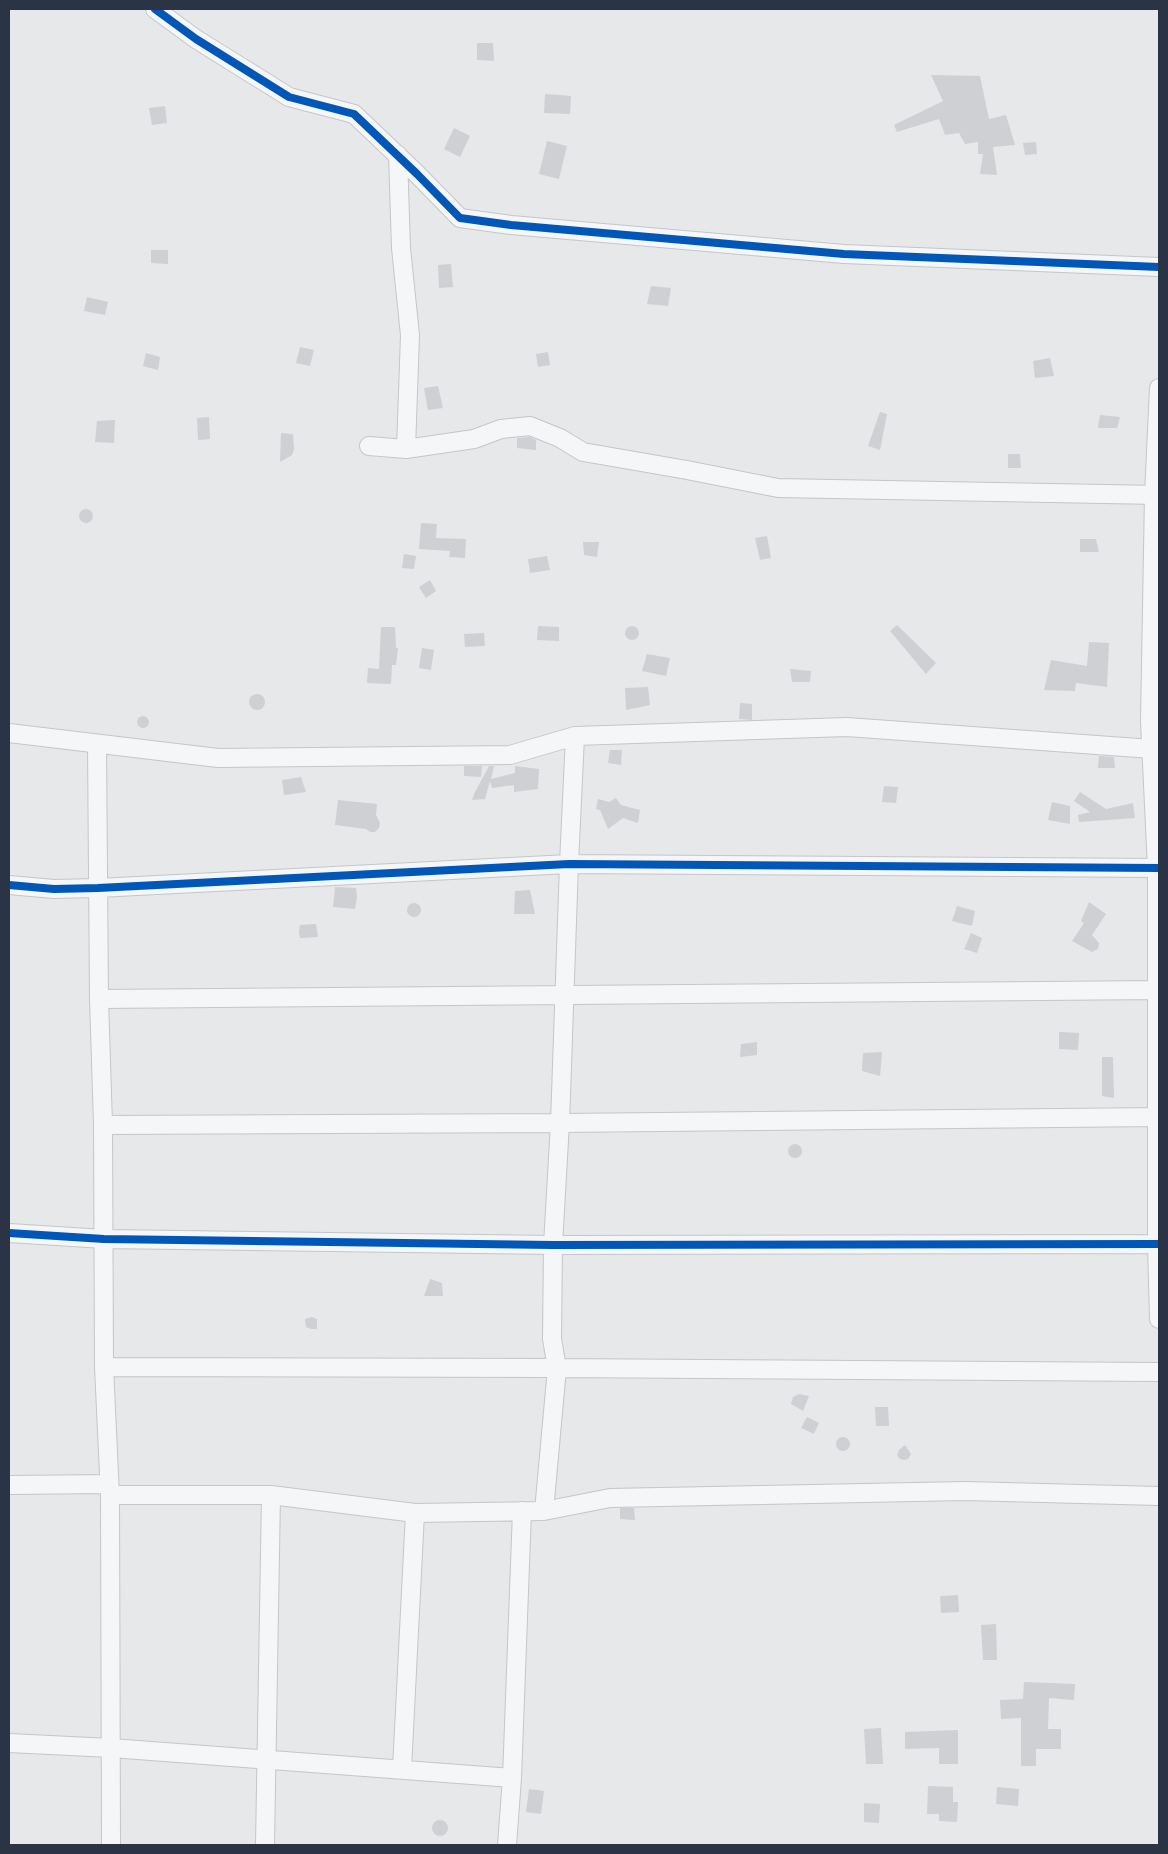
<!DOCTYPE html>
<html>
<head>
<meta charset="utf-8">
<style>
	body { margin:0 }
	#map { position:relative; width:1168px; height:1854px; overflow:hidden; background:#e6e8ea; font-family:Arial,sans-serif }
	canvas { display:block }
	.frame { position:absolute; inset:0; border:10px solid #2b3445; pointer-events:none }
</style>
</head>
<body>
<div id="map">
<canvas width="1168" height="1854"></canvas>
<div class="frame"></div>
</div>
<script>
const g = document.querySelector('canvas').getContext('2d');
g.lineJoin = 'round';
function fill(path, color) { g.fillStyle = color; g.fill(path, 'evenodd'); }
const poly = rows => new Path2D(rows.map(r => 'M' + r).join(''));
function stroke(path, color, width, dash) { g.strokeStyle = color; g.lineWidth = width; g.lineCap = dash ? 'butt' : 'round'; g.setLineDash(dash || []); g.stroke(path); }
fill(poly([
	[477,43,493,43,494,61,477,60],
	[931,75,980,76,989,119,1006,115,1015,145,993,147,997,175,980,174,983,154,978,154,978,142,965,144,959,133,945,135,939,119,897,132,894,125,943,101],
	[545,94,571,96,570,114,544,113],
	[165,106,167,123,152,125,149,108],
	[454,128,470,136,460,157,444,149],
	[547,141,567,146,559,179,539,174],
	[1036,142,1037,154,1025,155,1023,143],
	[151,250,168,250,168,264,151,263],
	[451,264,453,287,439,288,438,265],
	[651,286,671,288,668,306,647,304],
	[87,297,108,302,105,315,84,311],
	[300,347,314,350,310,366,296,363],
	[548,352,550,365,538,367,536,354],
	[146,353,160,357,158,370,143,366],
	[1050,358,1054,376,1035,378,1033,361],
	[438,386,443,408,428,410,424,388],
	[880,412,887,414,880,450,868,446],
	[1100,415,1120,417,1117,428,1098,428],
	[209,417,210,439,198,440,197,418],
	[115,420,114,443,95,442,97,421],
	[281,433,293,434,294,449,292,455,280,462],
	[530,437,536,440,536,450,517,448,517,438],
	[1008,454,1020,454,1021,468,1008,468],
	'79 516a7 7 0 1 1 14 0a7 7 0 1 1-14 0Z',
	[421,523,437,524,436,538,466,539,465,558,449,557,450,551,419,549],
	[767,536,771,558,760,560,755,538],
	[1080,539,1096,539,1099,552,1080,552],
	[583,542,599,542,597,557,584,555],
	[404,554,416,556,414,569,402,568],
	[547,556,550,570,530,573,528,559],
	[430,580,436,591,426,598,419,587],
	[897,625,936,663,926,674,890,631],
	[538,626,559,627,559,641,537,640],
	'625 633a7 7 0 1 1 14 0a7 7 0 1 1-14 0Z',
	[381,627,395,627,396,648,398,648,396,665,392,665,391,684,367,683,368,668,379,669],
	[484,633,485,646,465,647,464,634],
	[1089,642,1109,643,1107,687,1076,683,1075,691,1044,690,1051,660,1087,666],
	[422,648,434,650,431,670,419,668],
	[647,654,670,658,666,676,642,671],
	[790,669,811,671,810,682,792,682],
	[648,687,650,705,626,710,625,688],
	'249 702a8 8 0 1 1 16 0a8 8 0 1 1-16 0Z',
	[740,703,752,704,752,720,739,719],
	'137 722a6 6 0 1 1 12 0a6 6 0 1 1-12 0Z',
	[610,750,622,750,621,765,608,763],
	[1099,756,1114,757,1115,768,1098,768],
	[464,766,482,766,481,777,464,776],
	[489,766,494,766,491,779,515,773,515,766,539,769,538,789,514,792,514,785,492,788,490,781,485,799,472,800,475,792],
	[301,777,306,792,284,795,282,780],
	[884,786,898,787,896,803,882,802],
	[1080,792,1106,809,1133,803,1135,818,1079,822,1078,815,1090,812,1074,801],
	[616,798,621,805,640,810,638,823,623,818,608,829,600,810,596,809,598,799,609,802],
	[338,800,377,804,376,815,380,823,379,828,375,832,370,832,366,829,335,825],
	[1052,802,1070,806,1070,824,1048,820],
	[335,887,356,888,357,897,355,909,333,907],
	[530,890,535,914,514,914,515,891],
	[1089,902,1106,914,1092,935,1099,943,1098,949,1092,952,1072,941,1084,923,1081,921],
	'407 910a7 7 0 1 1 14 0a7 7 0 1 1-14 0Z',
	[957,906,975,911,972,926,952,921],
	[316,924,318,937,300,938,299,932,300,925],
	[971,933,982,938,977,953,964,949],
	[1059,1032,1079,1033,1078,1050,1059,1049],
	[757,1042,757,1055,740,1057,741,1044],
	[882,1052,880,1076,862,1071,863,1053],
	[1102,1057,1113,1057,1114,1098,1102,1096],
	'788 1151a7 7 0 1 1 14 0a7 7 0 1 1-14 0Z',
	[430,1279,442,1283,443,1296,424,1296],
	[312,1317,317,1319,317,1329,311,1329,306,1327,305,1319],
	[799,1394,809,1396,803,1411,791,1404,793,1397],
	[875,1407,888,1407,889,1426,876,1426],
	[807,1417,819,1423,814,1434,801,1428],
	'836 1444a7 7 0 1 1 14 0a7 7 0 1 1-14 0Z',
	[905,1445,911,1454,908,1459,904,1460,900,1459,897,1455,899,1450],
	[620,1508,634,1508,635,1520,620,1519],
	[958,1595,959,1612,941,1613,940,1596],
	[996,1624,997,1660,983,1660,981,1625],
	[1024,1682,1075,1684,1074,1700,1049,1698,1048,1729,1061,1729,1061,1749,1036,1749,1036,1766,1021,1766,1021,1718,1001,1719,1000,1700,1023,1699],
	[881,1728,883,1764,866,1764,864,1729],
	[958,1730,958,1764,939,1764,939,1748,905,1749,905,1732],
	[928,1786,953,1787,953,1802,958,1802,957,1822,939,1821,939,1814,927,1814],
	[997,1787,1019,1789,1018,1806,996,1804],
	[529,1789,544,1791,541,1814,526,1812],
	[864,1803,880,1804,879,1823,864,1822],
	'432 1828a8 8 0 1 1 16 0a8 8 0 1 1-16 0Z'
]), '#ced0d3');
const street = poly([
	[155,9,196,39,289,97,354,114,417,174,460,218,511,225,844,254,1159,267],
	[398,155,401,248,410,335,406,449],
	[1159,388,1154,495,1150,721,1157,868,1157,1244,1159,1319],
	[369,446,406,449,474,439,501,429,530,426,560,438,583,452,687,470,778,488,1159,495],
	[9,733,218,758,510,755,575,736,847,727,1152,749],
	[97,744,99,999,103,1125,104,1367,110,1495,111,1845],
	[9,885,54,889,98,888,569,864,1159,868],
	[99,999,1159,990],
	[103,1125,560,1123,1159,1117],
	[9,1233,104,1239,553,1245,1159,1244],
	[104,1367,557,1368,1159,1372],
	[9,1485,109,1484],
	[110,1495,271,1495,415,1513,544,1511,610,1498,965,1491,1159,1496],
	[544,1511,557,1368,552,1339,553,1245,560,1123,569,864,575,736],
	[9,1743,111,1748,512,1778,522,1511],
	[402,1769,415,1513],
	[265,1845,271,1495],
	[507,1845,512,1778]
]);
stroke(street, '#c4c6c8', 20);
stroke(street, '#f5f6f7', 18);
stroke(poly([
	[155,9,196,39,289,97,354,114,417,174,460,218,511,225,844,254,1159,267],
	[9,885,54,889,98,888,569,864,1159,868],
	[9,1233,104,1239,553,1245,1159,1244]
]), '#0057b8', 8);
</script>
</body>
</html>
